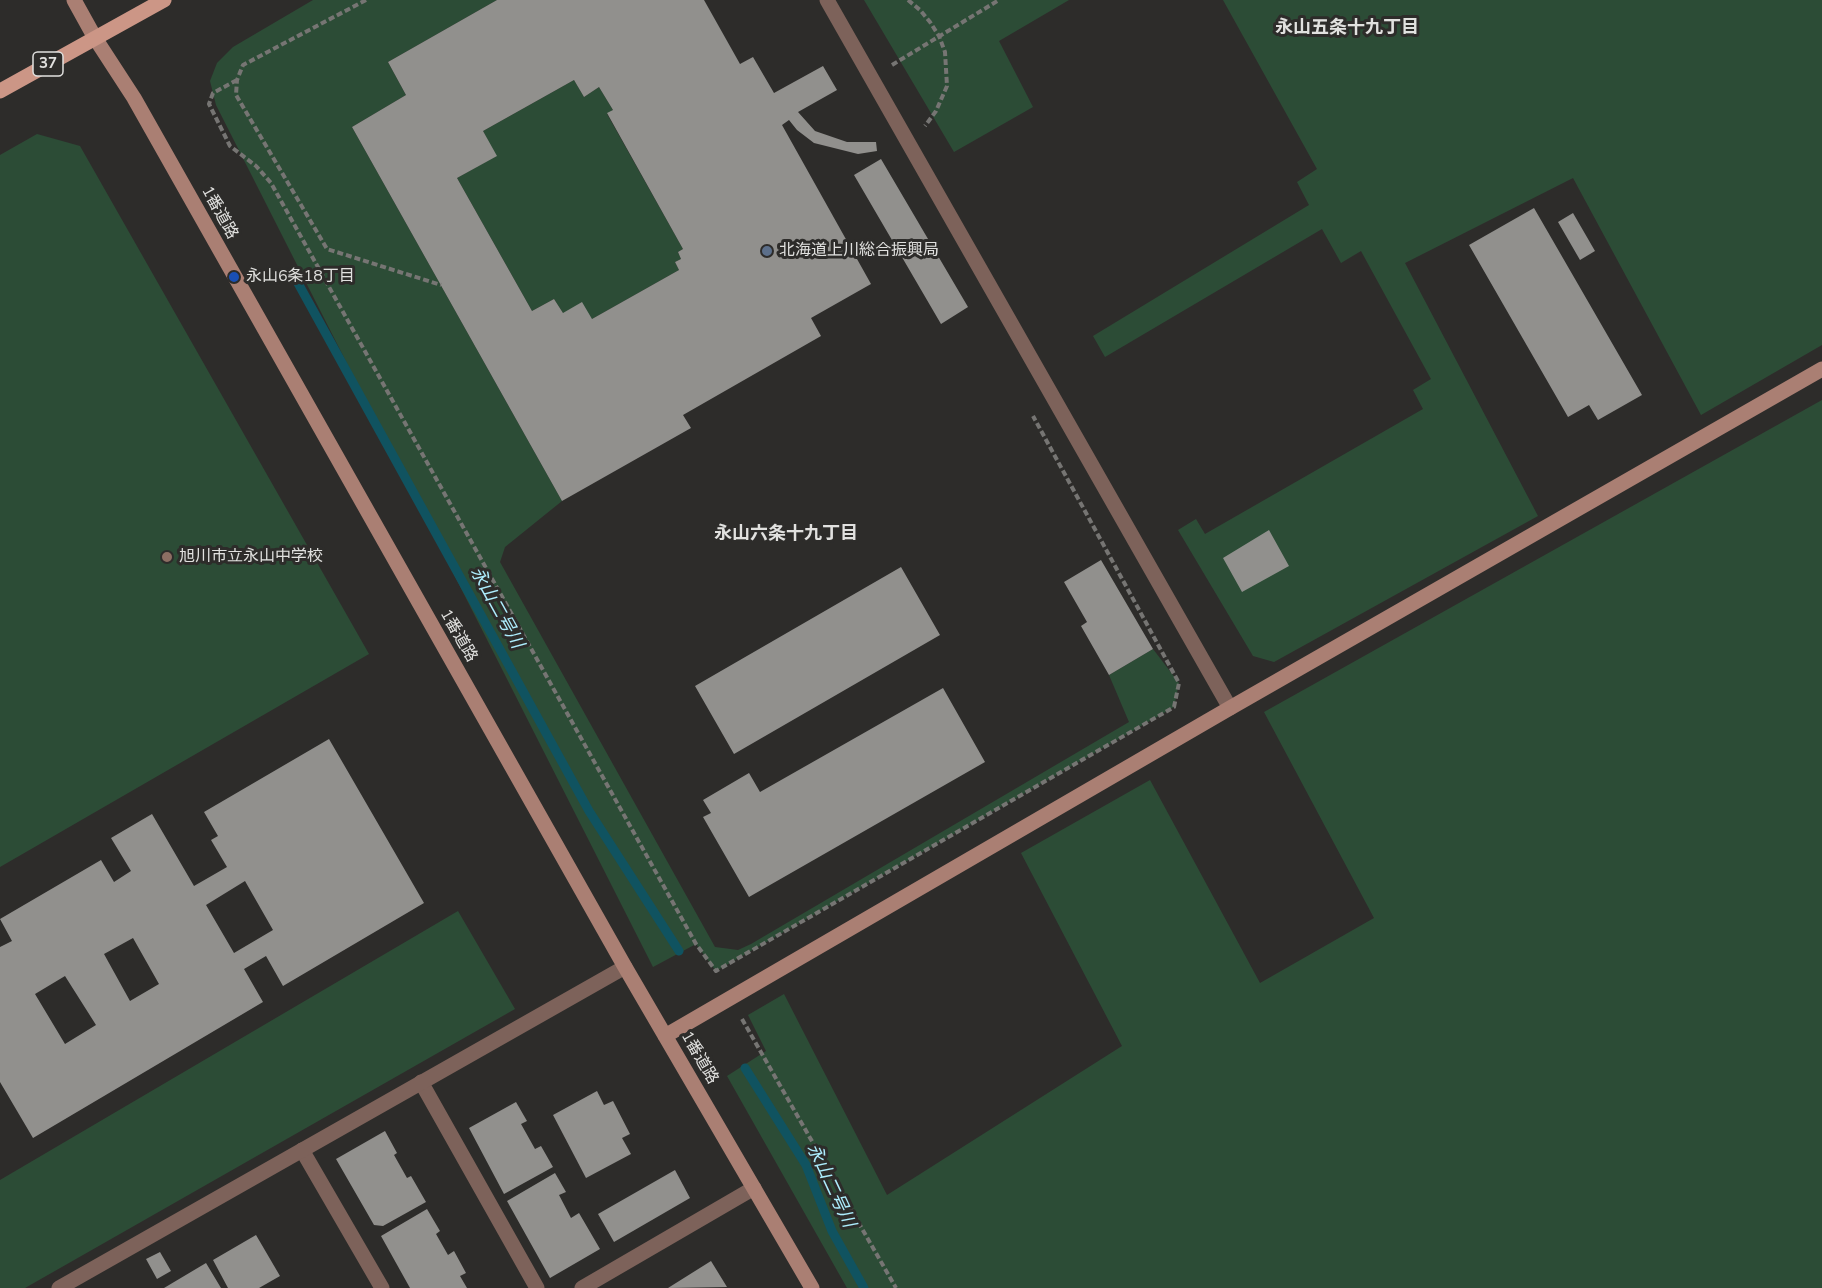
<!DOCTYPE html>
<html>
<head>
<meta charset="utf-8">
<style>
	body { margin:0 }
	canvas { display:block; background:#2d2c2a }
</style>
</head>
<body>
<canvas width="1822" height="1288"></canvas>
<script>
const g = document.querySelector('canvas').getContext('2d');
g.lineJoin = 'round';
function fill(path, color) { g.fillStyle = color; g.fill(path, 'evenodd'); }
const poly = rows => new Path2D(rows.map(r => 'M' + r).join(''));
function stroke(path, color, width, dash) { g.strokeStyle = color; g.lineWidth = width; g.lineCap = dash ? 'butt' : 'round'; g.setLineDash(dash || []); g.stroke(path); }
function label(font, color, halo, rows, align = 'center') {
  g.font = font + ' "Nunito Sans","Noto Sans JP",sans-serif'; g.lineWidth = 6; g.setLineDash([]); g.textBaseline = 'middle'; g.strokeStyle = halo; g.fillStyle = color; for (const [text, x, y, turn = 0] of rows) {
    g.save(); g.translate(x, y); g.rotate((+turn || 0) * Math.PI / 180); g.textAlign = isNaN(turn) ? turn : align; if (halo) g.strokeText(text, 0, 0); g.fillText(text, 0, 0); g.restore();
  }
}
fill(poly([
	[313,0,497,0,388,62,406,95,352,127,562,501,505,547,500,562,715,947,738,950,751,944,1129,722,1109,675,1153,649,1179,683,1174,707,716,971,696,944,653,967,216,105,210,81,217,63,233,47],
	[864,0,1069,0,999,41,1033,107,954,152],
	[1223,0,1822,0,1822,345,1701,415,1573,178,1405,263,1538,516,1274,662,1253,656,1178,530,1196,519,1205,534,1423,409,1413,390,1431,379,1361,251,1341,263,1322,229,1105,357,1093,336,1309,205,1297,182,1317,169],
	[574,80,584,97,599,87,613,110,607,114,683,249,678,252,681,259,675,262,679,270,592,319,563,313,554,299,532,311,457,178,496,156,483,131],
	[37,134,80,146,369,654,0,867,0,155],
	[1822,400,1822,1288,847,1288,727,1076,766,1051,748,1015,784,994,887,1195,1122,1046,1021,853,1150,780,1260,983,1374,918,1264,712],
	[458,911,515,1009,25,1288,0,1288,0,1180]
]), '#2c4c36');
stroke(poly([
	[293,274,589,811,679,951],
	[745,1068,806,1165,832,1231,864,1288]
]), '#105360', 9);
fill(poly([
	[497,0,704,0,740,64,753,57,774,93,823,66,837,90,798,112,815,131,847,142,876,142,877,151,858,154,814,143,797,130,789,120,782,125,871,284,811,318,821,336,683,415,691,428,562,501,352,127,406,95,388,62],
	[574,80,584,97,599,87,613,110,607,113,683,249,678,252,681,259,675,262,679,270,592,319,582,302,563,313,554,299,532,311,457,178,497,156,483,131],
	[881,159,968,307,941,324,854,175],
	[1534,208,1642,395,1598,420,1589,405,1568,417,1469,245],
	[1573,213,1595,251,1580,260,1558,222],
	[1269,530,1289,566,1242,592,1223,558],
	[1101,560,1153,649,1109,675,1081,626,1087,622,1064,582],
	[901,567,940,635,734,754,695,686],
	[943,688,985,762,749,897,703,817,711,813,703,800,749,773,760,792],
	[329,739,424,903,283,986,266,956,244,969,263,1002,33,1138,0,1082,0,947,12,941,0,919,101,860,114,882,131,871,111,838,152,814,194,886,227,867,211,840,218,836,204,812],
	[245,881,273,930,234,953,206,905],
	[133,938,159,984,130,1001,104,954],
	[65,976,96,1025,65,1044,35,994],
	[597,1091,604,1105,613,1101,630,1134,622,1138,631,1154,586,1178,553,1115],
	[516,1102,527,1121,521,1124,535,1149,541,1146,553,1167,504,1194,469,1128],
	[385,1131,397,1153,394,1155,407,1178,411,1176,426,1202,383,1226,374,1225,336,1159],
	[675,1170,690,1198,614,1242,598,1214],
	[555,1173,566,1192,559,1195,571,1218,579,1213,600,1249,550,1278,507,1201],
	[427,1209,440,1231,436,1234,448,1255,454,1251,466,1273,460,1276,467,1288,410,1288,381,1236],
	[256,1235,280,1276,259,1288,228,1288,213,1260],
	[160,1252,171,1271,157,1279,146,1259],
	[711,1261,727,1287,668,1288],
	[206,1263,221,1288,164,1288]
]), '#91908d');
stroke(poly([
	[366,0,243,65,237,80,236,95,327,249,441,285],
	[908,0,920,10,930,22,939,36,945,52,947,86,936,111,925,126],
	[892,65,999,0],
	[237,80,213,93,209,104,230,146,256,166,271,183,696,944,716,971,1174,707,1179,683,1033,416],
	[742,1019,896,1288]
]), '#767573', 4, [6, 3]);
stroke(poly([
	[421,1082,537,1288],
	[302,1150,382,1288]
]), '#7d625a', 15);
stroke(poly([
	[827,0,1230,708],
	[59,1288,625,967],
	[582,1288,754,1188]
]), '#7d625a', 15);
stroke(poly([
	[74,0,95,38,134,98,625,967,812,1288],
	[665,1036,1230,708,1822,369]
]), '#aa7f73', 15);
stroke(poly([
	[0,91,164,0]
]), '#cc9686', 15);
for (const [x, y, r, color] of [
	[767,251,6,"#5c6f8a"],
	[234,277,6,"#1a4fb4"],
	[167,557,6,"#8d6e63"]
]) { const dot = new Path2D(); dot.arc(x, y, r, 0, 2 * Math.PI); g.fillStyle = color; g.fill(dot); stroke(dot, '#2d2c2a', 2); }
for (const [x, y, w] of [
	[48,64,30]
]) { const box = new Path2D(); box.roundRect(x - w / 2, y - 12, w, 24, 4.5); g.fillStyle = '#2d2c2a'; g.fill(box); stroke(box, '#e1e1df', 1.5); }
label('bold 15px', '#e1e1df', null, [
	["37",48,64]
]);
label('16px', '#e1e1df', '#2d2c2a', [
	["1番道路",219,213,61],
	["1番道路",458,636,60],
	["1番道路",699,1058,60]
]);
label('16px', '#e1e1df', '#2d2c2a', [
	["北海道上川総合振興局",779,251],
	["永山6条18丁目",246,277],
	["旭川市立永山中学校",179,557]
], 'left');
label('bold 18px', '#e1e1df', '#2d2c2a', [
	["永山五条十九丁目",1347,29],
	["永山六条十九丁目",786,535]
]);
label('italic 18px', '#adedfd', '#2d2c2a', [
	["永山二号川",496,608,61],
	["永山二号川",830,1186,65]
]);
</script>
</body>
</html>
